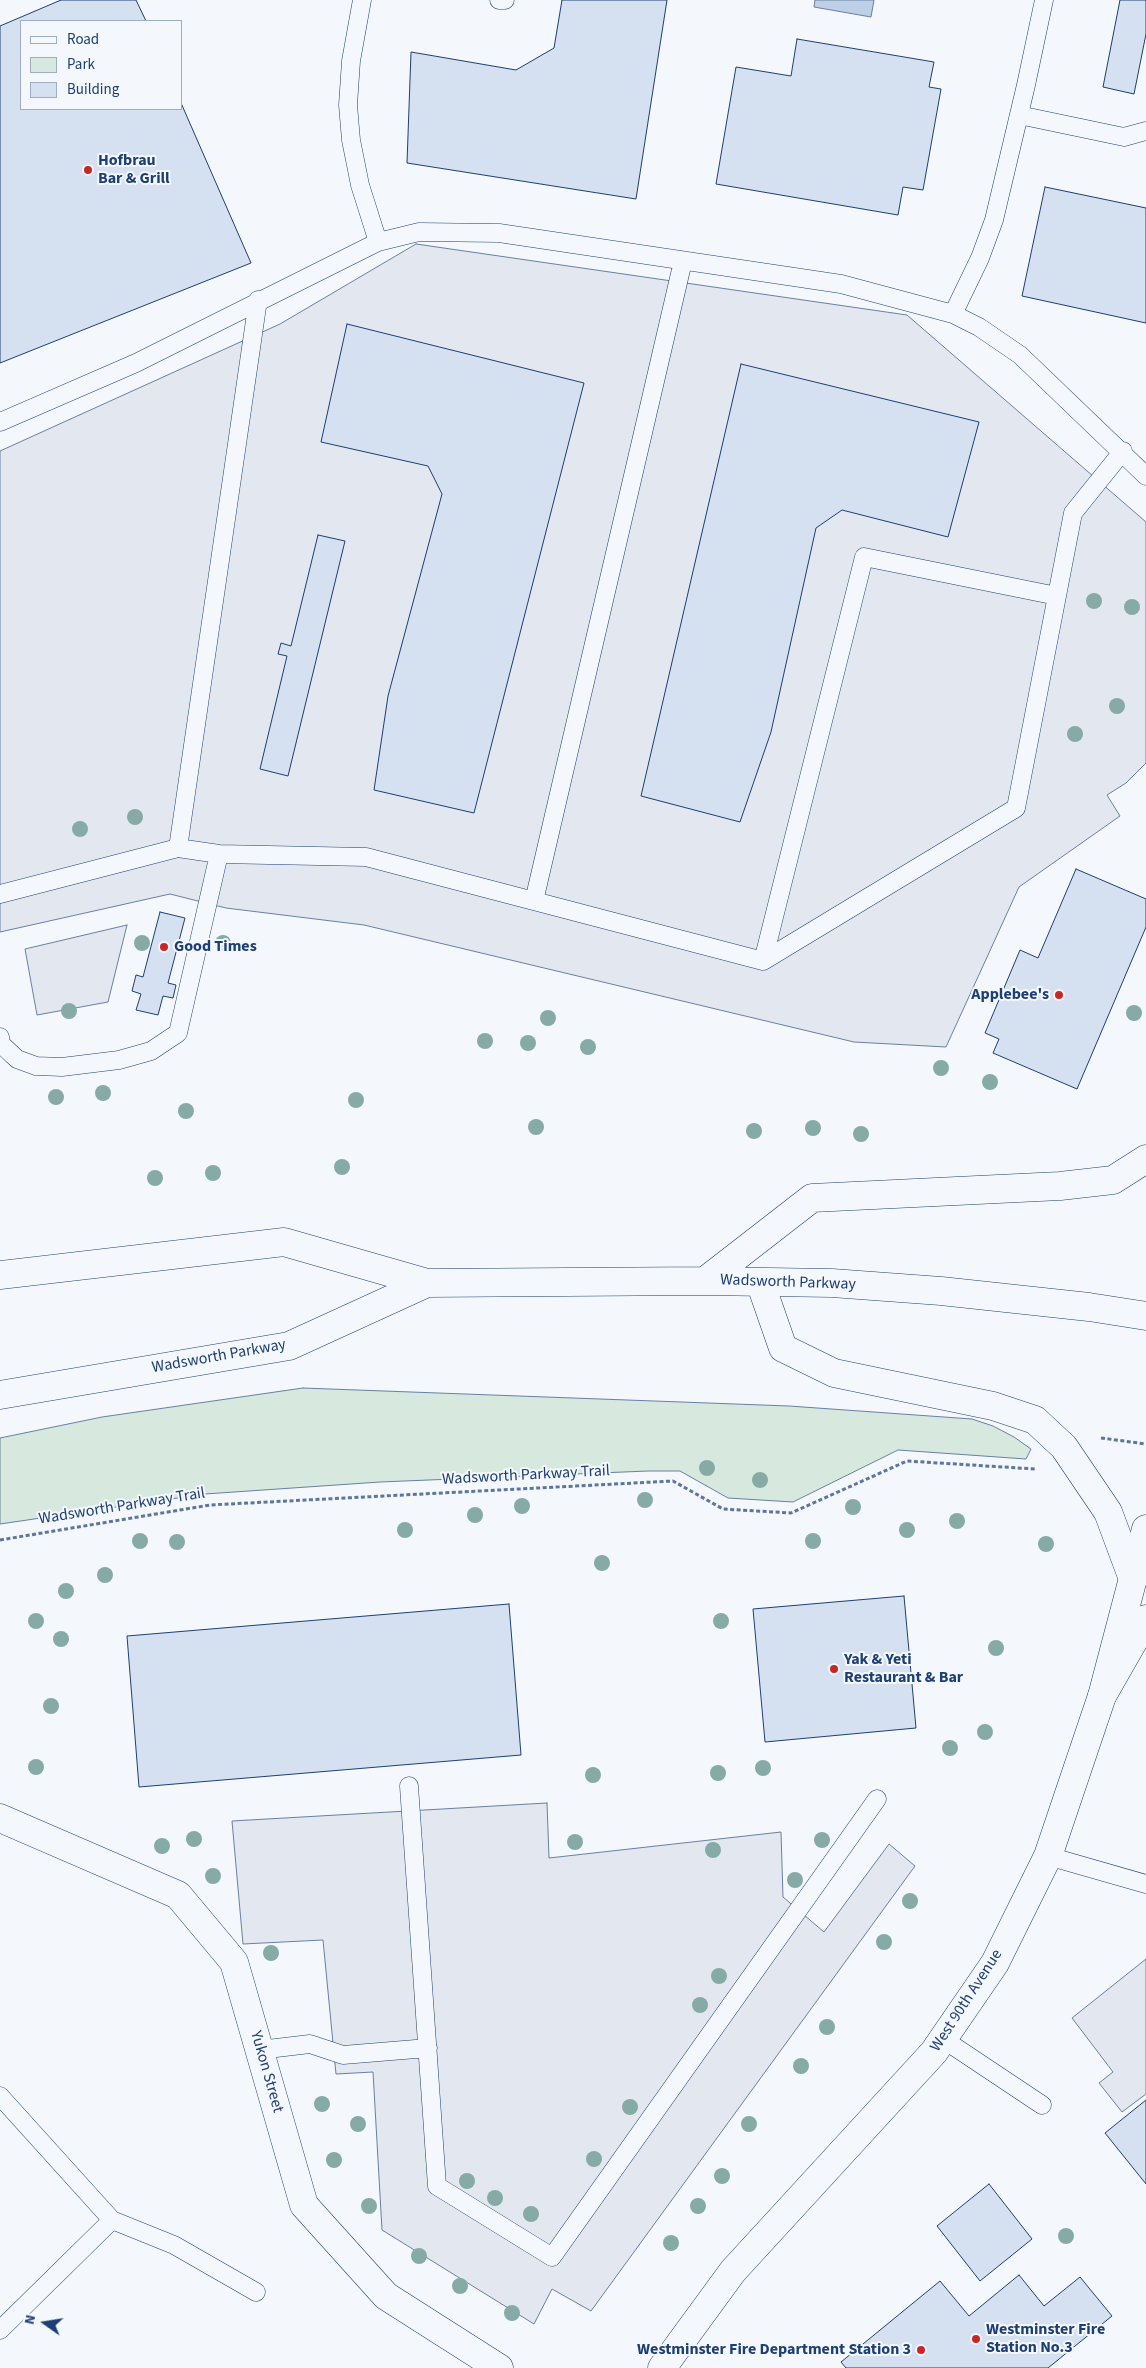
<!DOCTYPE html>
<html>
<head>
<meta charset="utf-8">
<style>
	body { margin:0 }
	#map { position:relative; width:1146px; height:2368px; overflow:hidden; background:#f4f7fb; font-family:"Source Sans 3",sans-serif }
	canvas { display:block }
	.legend { position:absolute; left:20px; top:20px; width:162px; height:90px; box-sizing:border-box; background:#f4f7fb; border:1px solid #9eadc5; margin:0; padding:6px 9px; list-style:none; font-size:15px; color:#1d3f73 }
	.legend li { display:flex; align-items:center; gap:10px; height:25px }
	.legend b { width:25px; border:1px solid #9eadc5 }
	.north { position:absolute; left:20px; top:2298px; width:50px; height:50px; -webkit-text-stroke:4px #f4f7fb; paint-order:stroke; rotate:283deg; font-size:14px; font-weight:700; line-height:20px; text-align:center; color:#1d3f73 }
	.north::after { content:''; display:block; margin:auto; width:18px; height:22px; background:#1d3f73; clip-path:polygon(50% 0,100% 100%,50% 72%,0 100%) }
</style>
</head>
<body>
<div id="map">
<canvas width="1146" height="2368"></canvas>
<ul class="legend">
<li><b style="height:6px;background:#f4f7fb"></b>Road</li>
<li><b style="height:14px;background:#d7e8df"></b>Park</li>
<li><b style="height:14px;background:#d5e0f0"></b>Building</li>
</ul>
<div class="north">N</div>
</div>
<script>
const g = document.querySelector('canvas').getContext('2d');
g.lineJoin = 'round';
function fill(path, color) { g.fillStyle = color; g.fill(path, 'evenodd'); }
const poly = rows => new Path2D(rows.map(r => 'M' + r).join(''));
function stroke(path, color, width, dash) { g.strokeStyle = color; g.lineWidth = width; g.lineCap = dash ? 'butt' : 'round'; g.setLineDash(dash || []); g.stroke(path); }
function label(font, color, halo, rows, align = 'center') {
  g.font = font + ' "Source Sans 3",sans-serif'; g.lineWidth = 4; g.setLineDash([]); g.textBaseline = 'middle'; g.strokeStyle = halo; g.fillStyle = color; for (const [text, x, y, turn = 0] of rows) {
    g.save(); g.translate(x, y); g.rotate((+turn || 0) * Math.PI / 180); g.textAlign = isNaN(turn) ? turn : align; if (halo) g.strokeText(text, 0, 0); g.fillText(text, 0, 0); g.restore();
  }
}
const green = poly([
	[303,1388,789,1406,972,1419,993,1426,1014,1437,1031,1449,1026,1459,898,1450,793,1502,728,1498,680,1471,648,1471,380,1482,205,1494,0,1524,0,1438,102,1417,303,1388]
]);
fill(green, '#d7e8df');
stroke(green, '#687fa3', 1);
const parking = poly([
	[416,244,907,315,1146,522,1146,763,1126,783,1107,795,1120,816,1019,887,946,1047,854,1042,364,925,226,908,170,894,0,932,0,451,280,324,416,244],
	[127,925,108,1002,37,1015,25,949,127,925],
	[547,1803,549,1858,781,1832,783,1897,824,1932,889,1844,915,1866,591,2311,552,2289,534,2324,382,2230,373,2072,336,2074,323,1940,243,1944,232,1821,547,1803],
	[1146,1959,1146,2094,1122,2112,1099,2083,1113,2072,1072,2018,1146,1959]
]);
fill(parking, '#e3e8f0');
stroke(parking, '#687fa3', 1);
const water = poly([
	[815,0,874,0,871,17,814,7,815,0]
]);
fill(water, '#bed0e5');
stroke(water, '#687fa3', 1);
const building = poly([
	[61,0,136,0,146,21,21,21,21,109,181,109,181,103,251,263,0,363,0,26,61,0],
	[562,0,667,0,636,199,407,163,411,52,516,70,554,48,562,0],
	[1120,0,1146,0,1146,34,1134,94,1103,87,1120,0],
	[797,39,934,62,929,87,941,89,923,190,903,187,898,215,716,184,736,67,791,76,797,39],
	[1045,187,1146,208,1146,323,1022,296,1045,187],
	[347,324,584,383,474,813,374,790,388,696,442,494,428,466,321,442,347,324],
	[741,364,979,422,948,537,842,510,816,528,771,732,740,822,641,796,741,364],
	[318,535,345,541,288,776,260,769,287,656,278,654,281,643,291,646,318,535],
	[1076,869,1146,899,1146,927,1077,1089,993,1053,999,1039,985,1033,1020,950,1038,958,1076,869],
	[160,912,185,918,168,983,176,985,173,998,163,996,158,1015,136,1010,141,994,132,991,136,975,143,977,160,912],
	[904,1596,916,1728,765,1742,753,1609,904,1596],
	[509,1604,521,1755,139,1787,127,1636,509,1604],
	[1146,2100,1146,2184,1105,2133,1146,2100],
	[989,2184,1032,2239,980,2281,937,2226,989,2184],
	[1019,2275,1044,2306,1080,2277,1112,2316,1048,2368,846,2368,841,2362,940,2281,969,2316,1019,2275]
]);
fill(building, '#d5e0f0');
stroke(building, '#1d3f73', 1);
const lane = poly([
	[362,0,351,61,348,105,351,140,360,185,378,242],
	[499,0,505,0],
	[1019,115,1124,137,1146,131],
	[953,314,980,258,994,220,1026,85,1044,0],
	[0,422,136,363,378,242,419,232,499,233,841,284,953,314,979,327,1020,355,1146,476],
	[178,848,258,300],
	[0,894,178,848,219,854,366,857,763,961,1016,808,1073,513,1123,451],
	[534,901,683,261],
	[763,961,864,557,1057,596],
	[0,1037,1,1044,17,1059,36,1066,62,1067,119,1060,151,1051,178,1033,219,854],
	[409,1786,437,2186,552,2257,877,1799],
	[1048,1856,1146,1884],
	[943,2039,1042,2105],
	[259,2050,310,2044,343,2055,428,2048],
	[0,2096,112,2220,0,2330],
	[112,2220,174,2245,256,2292]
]);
const street = poly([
	[0,1818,178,1895,234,1962,304,2205,386,2296,499,2368]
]);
const secondary = poly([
	[662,2368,733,2271,934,2052,995,1963,1048,1856,1102,1696,1146,1529]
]);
const primary = poly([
	[0,1275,284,1242,427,1283,705,1281,832,1283,941,1291,1089,1307,1146,1316],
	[705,1281,812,1198,1060,1186,1113,1180,1146,1159],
	[760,1282,783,1348,834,1373,993,1406,1035,1420,1064,1447,1108,1512,1133,1579],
	[0,1395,289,1346,427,1283],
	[1102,1696,1146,1619]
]);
stroke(lane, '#1d3f73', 19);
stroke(street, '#1d3f73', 29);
stroke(secondary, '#1d3f73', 29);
stroke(primary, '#1d3f73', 29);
stroke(poly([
	[1101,1438,1146,1444],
	[0,1540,210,1505,673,1481,723,1509,791,1513,907,1461,1035,1469]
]), '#5e769c', 3, [4, 2.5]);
stroke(lane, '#f4f7fb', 18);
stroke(street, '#f4f7fb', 28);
stroke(secondary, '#f4f7fb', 28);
stroke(primary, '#f4f7fb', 28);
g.fillStyle = '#86aba6';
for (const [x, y] of [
	[1094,601],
	[1132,607],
	[1117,706],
	[1075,734],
	[135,817],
	[80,829],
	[142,943],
	[223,943],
	[69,1011],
	[1134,1013],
	[548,1018],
	[485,1041],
	[528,1043],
	[588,1047],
	[941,1068],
	[990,1082],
	[103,1093],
	[56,1097],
	[356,1100],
	[186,1111],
	[536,1127],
	[813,1128],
	[754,1131],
	[861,1134],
	[342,1167],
	[213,1173],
	[155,1178],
	[707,1468],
	[760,1480],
	[645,1500],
	[522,1506],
	[853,1507],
	[475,1515],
	[957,1521],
	[405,1530],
	[907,1530],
	[140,1541],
	[813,1541],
	[177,1542],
	[1046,1544],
	[602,1563],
	[105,1575],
	[66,1591],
	[36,1621],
	[721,1621],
	[61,1639],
	[996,1648],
	[51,1706],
	[985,1732],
	[950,1748],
	[36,1767],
	[763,1768],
	[718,1773],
	[593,1775],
	[194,1839],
	[822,1840],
	[575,1842],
	[162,1846],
	[713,1850],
	[213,1876],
	[795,1880],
	[910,1901],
	[884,1942],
	[271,1953],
	[719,1976],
	[700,2005],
	[827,2027],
	[801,2066],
	[322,2104],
	[630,2107],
	[358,2124],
	[749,2124],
	[594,2159],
	[334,2160],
	[722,2176],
	[467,2181],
	[495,2198],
	[369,2206],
	[698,2206],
	[531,2214],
	[1066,2236],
	[671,2243],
	[419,2256],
	[460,2286],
	[512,2313]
]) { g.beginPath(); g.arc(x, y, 8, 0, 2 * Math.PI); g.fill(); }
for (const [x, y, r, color] of [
	[88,170,5,"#c62828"],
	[164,947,5,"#c62828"],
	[1059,995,5,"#c62828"],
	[834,1669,5,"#c62828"],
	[976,2339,5,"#c62828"],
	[921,2350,5,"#c62828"]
]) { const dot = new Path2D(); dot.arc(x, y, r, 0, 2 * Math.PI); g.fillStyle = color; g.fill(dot); stroke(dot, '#f4f7fb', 2); }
label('bold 16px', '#1d3f73', '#f4f7fb', [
	["Hofbrau",98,161],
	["Bar & Grill",98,179],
	["Good Times",174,947],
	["Applebee's",1049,995,"right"],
	["Yak & Yeti",844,1660],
	["Restaurant & Bar",844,1678],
	["Westminster Fire",986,2330],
	["Station No.3",986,2348],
	["Westminster Fire Department Station 3",911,2350,"right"]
], 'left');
label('16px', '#1d3f73', '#f4f7fb', [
	["Wadsworth Parkway",788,1283,2],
	["Wadsworth Parkway",219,1357,-10],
	["Wadsworth Parkway Trail",526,1476,-3],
	["Wadsworth Parkway Trail",122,1507,-9],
	["West 90th Avenue",967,2001,-57],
	["Yukon Street",266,2072,74]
]);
</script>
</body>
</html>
